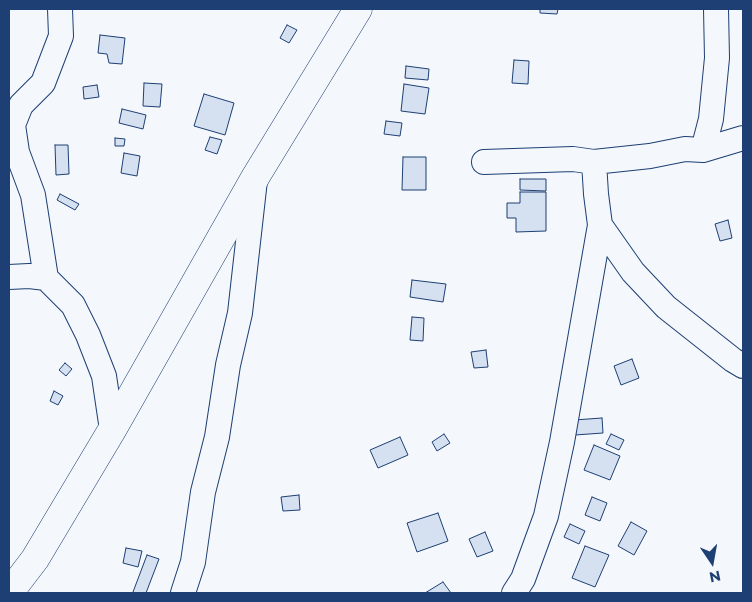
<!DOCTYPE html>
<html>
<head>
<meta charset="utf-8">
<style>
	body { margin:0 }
	#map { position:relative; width:752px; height:602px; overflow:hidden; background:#f4f7fb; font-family:Montserrat,sans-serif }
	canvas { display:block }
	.frame { position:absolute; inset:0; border:10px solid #1d3f73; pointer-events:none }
	.north { position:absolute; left:687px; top:537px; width:50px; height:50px; -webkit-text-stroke:4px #f4f7fb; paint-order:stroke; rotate:168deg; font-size:14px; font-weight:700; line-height:20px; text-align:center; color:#1d3f73 }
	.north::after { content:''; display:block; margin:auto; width:18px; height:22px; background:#1d3f73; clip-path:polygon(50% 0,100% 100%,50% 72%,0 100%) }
</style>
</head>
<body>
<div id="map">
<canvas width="752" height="602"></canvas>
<div class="frame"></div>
<div class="north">N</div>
</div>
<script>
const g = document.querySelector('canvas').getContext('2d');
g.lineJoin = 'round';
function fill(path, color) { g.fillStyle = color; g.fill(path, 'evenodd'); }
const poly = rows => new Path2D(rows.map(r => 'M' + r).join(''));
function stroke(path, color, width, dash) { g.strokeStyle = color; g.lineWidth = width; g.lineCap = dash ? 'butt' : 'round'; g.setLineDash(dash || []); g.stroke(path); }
const building = poly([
	[540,9,558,9,557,14,540,13,540,9],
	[287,25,297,30,289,43,280,38,287,25],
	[100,35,125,38,122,64,109,63,107,54,98,53,100,35],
	[514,60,529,61,528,84,512,83,514,60],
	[406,66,429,69,428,80,405,78,406,66],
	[144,83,162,84,160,107,143,106,144,83],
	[404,84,429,88,425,114,401,111,404,84],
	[97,85,99,97,84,99,83,87,97,85],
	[204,94,234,103,225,135,194,126,204,94],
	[122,109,146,115,143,129,119,123,122,109],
	[386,121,402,123,400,136,384,134,386,121],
	[210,137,222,140,217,154,205,150,210,137],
	[115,138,125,139,124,146,115,146,115,138],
	[55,145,68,145,69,174,56,175,55,145],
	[124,153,140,156,137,176,121,173,124,153],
	[403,157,426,157,426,190,402,190,403,157],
	[520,179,546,179,546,191,520,190,520,179],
	[520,192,546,192,546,231,516,232,516,218,507,218,507,203,520,203,520,192],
	[60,194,79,204,75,210,57,200,60,194],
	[728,220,732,238,720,241,715,224,728,220],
	[412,280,446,284,443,302,410,297,412,280],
	[412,317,424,318,423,341,410,340,412,317],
	[486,350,488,367,474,368,471,352,486,350],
	[632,359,639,378,621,385,614,366,632,359],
	[65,363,72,369,66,376,59,370,65,363],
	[54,391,63,396,58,405,50,401,54,391],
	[602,418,603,433,575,435,574,420,602,418],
	[444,434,450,443,437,451,432,442,444,434],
	[611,434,624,440,619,450,606,444,611,434],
	[400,437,408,455,378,468,370,450,400,437],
	[594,445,620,456,610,480,584,470,594,445],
	[299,495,300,510,283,511,281,497,299,495],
	[592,497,607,503,600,521,585,515,592,497],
	[438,513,448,541,417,552,407,523,438,513],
	[631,522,647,531,634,555,618,546,631,522],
	[570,524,585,531,579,544,564,537,570,524],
	[485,532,493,551,477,557,469,539,485,532],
	[585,546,609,555,595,587,572,578,585,546],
	[126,548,142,551,138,567,123,563,126,548],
	[147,555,159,559,146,593,135,593,133,592,147,555],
	[443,582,451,593,425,593,443,582]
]);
fill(building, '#d5e0f0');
stroke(building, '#1d3f73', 1);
const minor = poly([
	[703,150,711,119,717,58,716,9],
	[484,162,573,159,594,162,650,156,685,149,703,150,743,138],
	[600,225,633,272,666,307,733,360,743,366],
	[9,277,29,276,46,278,73,305,88,335,104,376,112,430],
	[46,278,33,195,17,152,13,125,21,105,43,83,61,36,60,9],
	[183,593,193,562,203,492,217,437,228,365,240,313,255,180],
	[514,593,523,579,546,516,562,442,600,225,596,194,594,162]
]);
const highway = poly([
	[9,593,35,559,112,430,256,176,358,9]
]);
stroke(minor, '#1d3f73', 26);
stroke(highway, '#1d3f73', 29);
stroke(minor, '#f4f7fb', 24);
stroke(highway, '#f4f7fb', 28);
</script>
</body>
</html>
